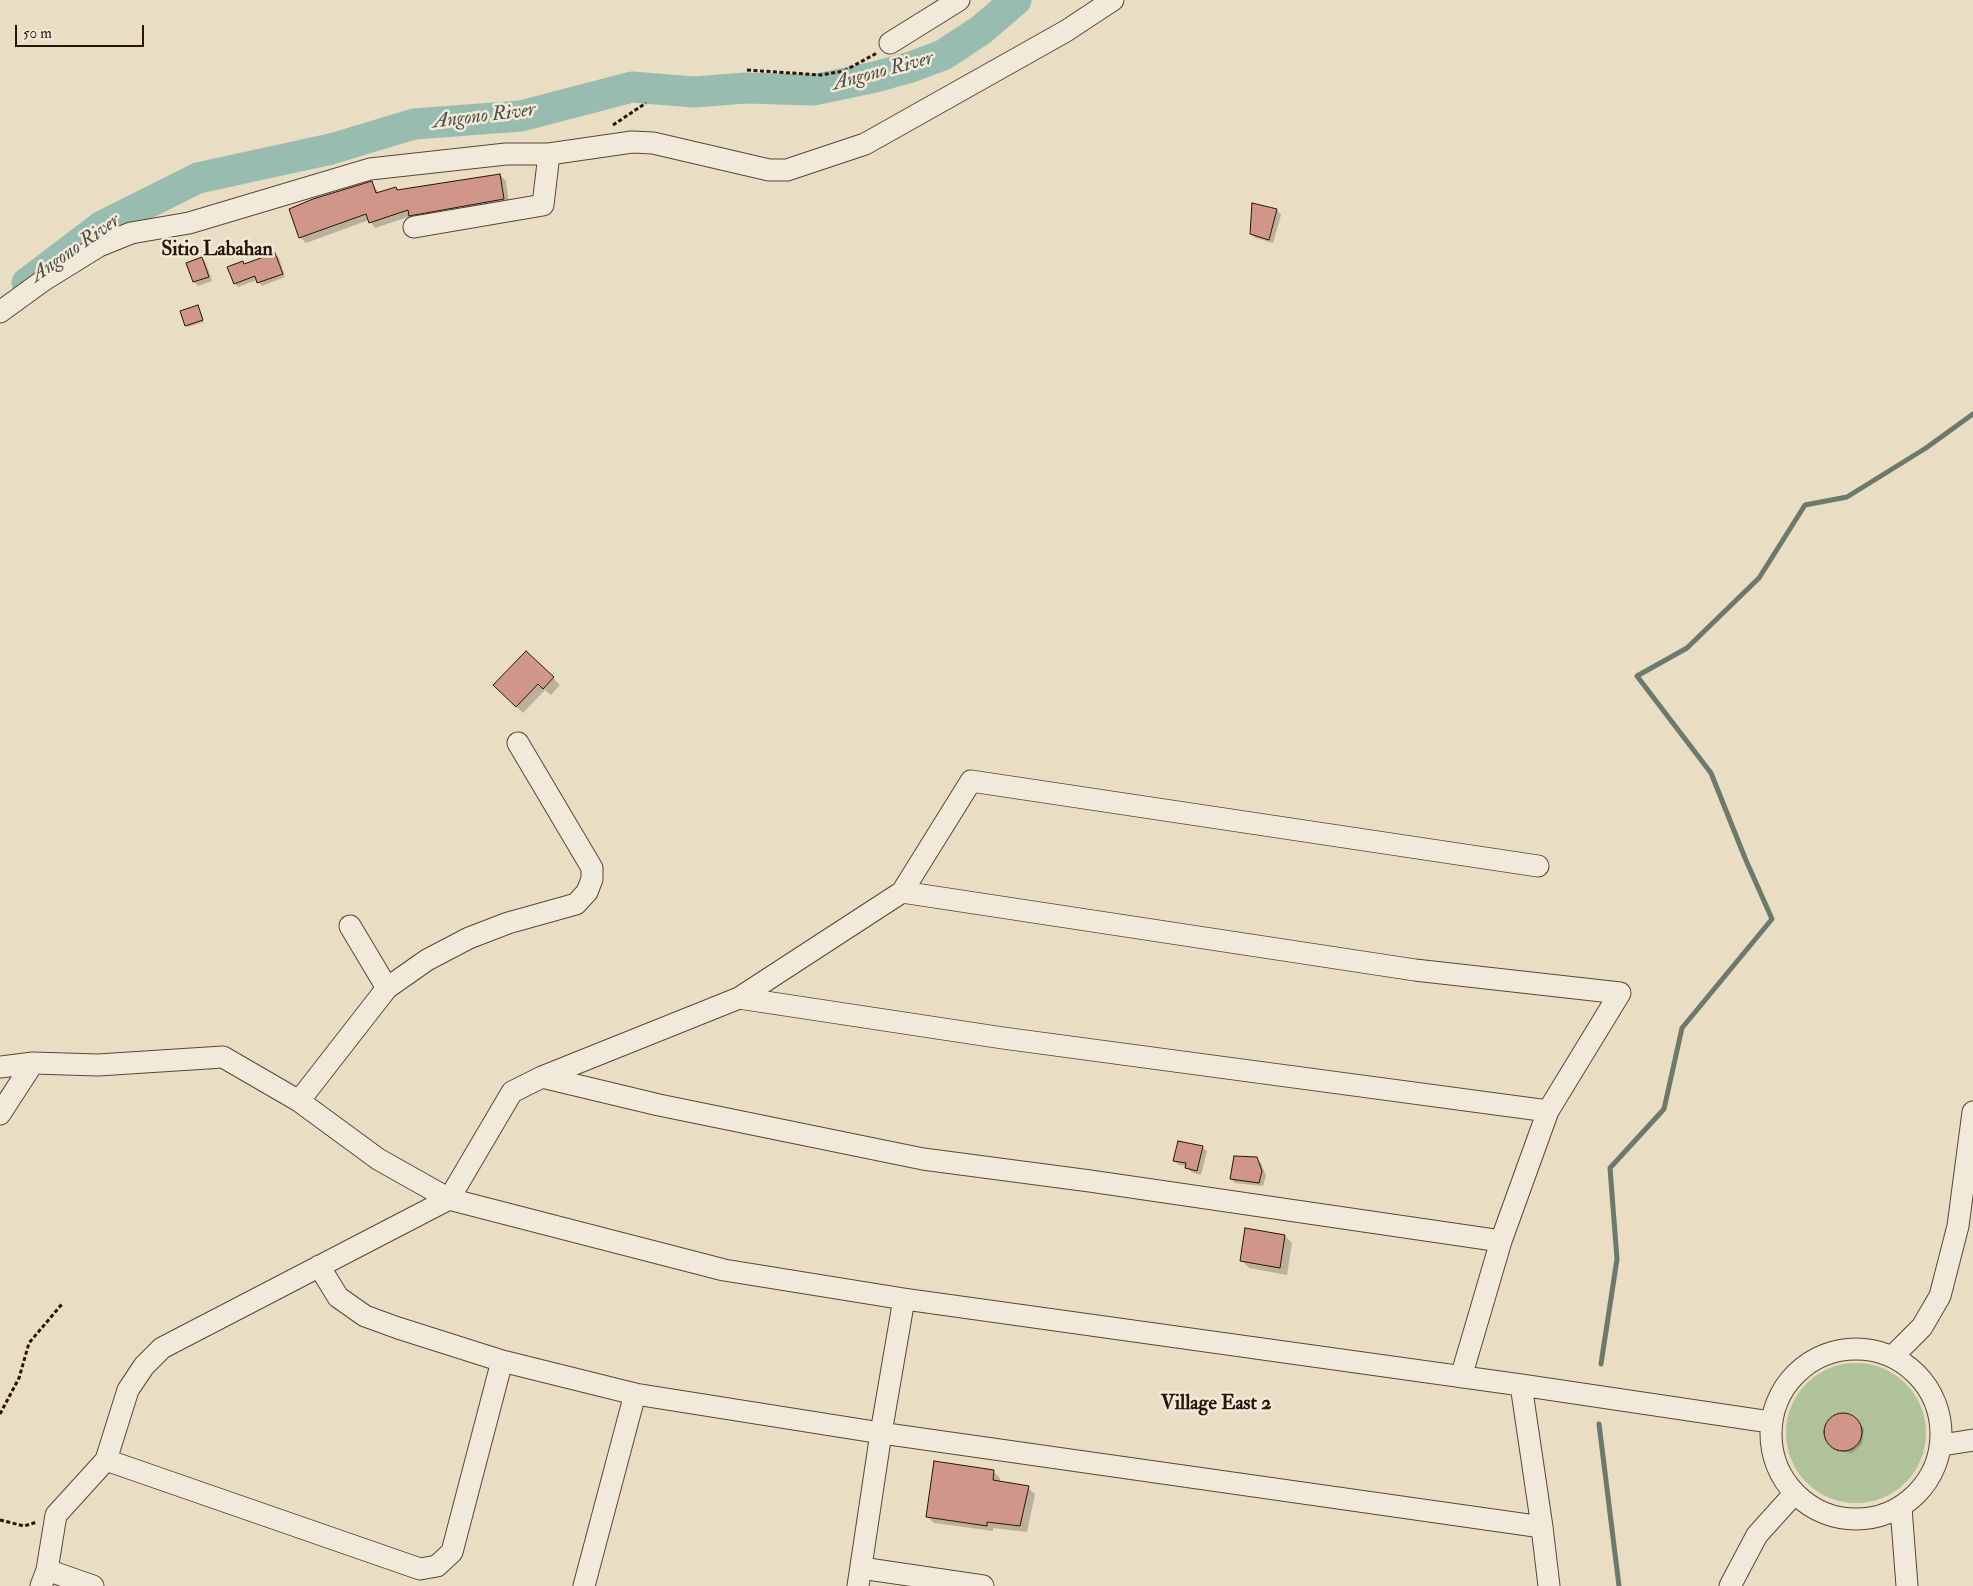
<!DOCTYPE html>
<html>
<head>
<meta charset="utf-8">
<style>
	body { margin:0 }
	#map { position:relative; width:1973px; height:1586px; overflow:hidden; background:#e9ddc4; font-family:"IM FELL Double Pica",serif }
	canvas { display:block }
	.scale { position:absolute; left:15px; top:25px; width:129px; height:22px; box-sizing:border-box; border:2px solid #291506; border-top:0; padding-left:6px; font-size:15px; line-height:18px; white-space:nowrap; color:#291506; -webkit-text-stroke:4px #f1e9d9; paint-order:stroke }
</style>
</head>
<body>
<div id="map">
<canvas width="1973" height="1586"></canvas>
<div class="scale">50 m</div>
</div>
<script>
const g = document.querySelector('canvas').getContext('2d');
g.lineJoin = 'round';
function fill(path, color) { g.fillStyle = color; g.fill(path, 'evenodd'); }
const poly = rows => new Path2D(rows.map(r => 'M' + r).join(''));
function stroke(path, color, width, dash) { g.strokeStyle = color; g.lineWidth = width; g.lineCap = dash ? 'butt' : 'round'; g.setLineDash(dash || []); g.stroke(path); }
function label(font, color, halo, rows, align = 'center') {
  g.font = font + ' "IM FELL Double Pica",serif'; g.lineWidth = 5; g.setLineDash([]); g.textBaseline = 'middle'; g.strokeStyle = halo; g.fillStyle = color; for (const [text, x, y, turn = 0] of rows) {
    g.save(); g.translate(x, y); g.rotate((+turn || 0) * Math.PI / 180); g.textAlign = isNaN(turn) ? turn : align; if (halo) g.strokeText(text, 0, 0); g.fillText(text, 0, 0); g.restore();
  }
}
fill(poly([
	'1786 1433a70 70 0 1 1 140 0a70 70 0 1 1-140 0Z'
]), '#b0c29a');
fill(poly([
	[500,175,506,181,509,204,416,221,411,216,375,228,369,220,306,243,300,237,372,183,379,193,396,189,398,191],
	[1277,210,1281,215,1273,243,1255,238,1251,233],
	[275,254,279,258,285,277,262,286,257,280,238,287,235,283,243,263,245,265],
	[201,258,206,263,212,281,198,286,194,282],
	[198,306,204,322,188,327,186,325],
	[526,652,560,685,551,695,545,690,523,713,501,692],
	[1202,1147,1207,1151,1201,1175,1191,1172,1187,1166,1179,1165,1174,1161],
	[1256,1158,1261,1163,1266,1176,1263,1186,1235,1183,1231,1179],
	[1285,1236,1292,1243,1287,1275,1249,1268,1242,1261],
	[1837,1414,1852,1415,1864,1429,1862,1444,1852,1453,1837,1451,1825,1438,1826,1423],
	[935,1463,994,1472,1000,1478,1000,1483,1028,1488,1035,1494,1027,1532,993,1528,993,1531,934,1523,927,1516]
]), '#0003');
stroke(poly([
	[1601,1364,1617,1259,1610,1168,1664,1109,1682,1028,1772,919,1745,858,1711,773,1637,676,1687,648,1759,578,1805,505,1847,497,1926,448,1973,414],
	[1599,1424,1619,1586]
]), '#6c796c', 5);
stroke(poly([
	[27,283,102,226,198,178,331,149,414,124,521,116,632,87,694,92,746,88,813,90,875,77,911,67,943,55,981,30,1016,0]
]), '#98bcb0', 31);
const building = poly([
	[500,174,504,199,409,216,408,210,369,223,366,214,299,238,289,209,313,199,372,181,376,193,396,187,397,190,500,174],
	[1252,203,1277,209,1269,240,1250,234,1252,203],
	[275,253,283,274,257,283,255,276,234,284,227,267,243,261,244,264,275,253],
	[202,257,209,277,193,282,186,263,202,257],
	[198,305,203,320,185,326,180,311,198,305],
	[526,651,554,677,543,689,538,684,516,707,493,685,526,651],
	[1178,1141,1203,1146,1197,1171,1185,1168,1186,1163,1173,1161,1178,1141],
	[1234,1156,1257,1157,1262,1171,1259,1183,1230,1179,1234,1156],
	[1245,1228,1285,1235,1280,1268,1240,1261,1245,1228],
	'1824 1432a19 19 0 1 1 38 0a19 19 0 1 1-38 0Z',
	[934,1461,994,1470,993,1480,1029,1486,1020,1526,987,1522,987,1526,926,1517,934,1461]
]);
fill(building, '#d09689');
stroke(building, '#291506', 1);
const minor = poly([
	[890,43,959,0],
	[414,227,543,205,549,154],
	[0,312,44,280,99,246,131,233,189,223,370,169,506,154,549,154,632,142,653,143,769,170,787,170,865,144,1066,31,1113,0],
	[902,892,1415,970,1620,993,1548,1111,1501,1241,1461,1377],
	[350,926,387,988],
	[739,998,1003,1038,1548,1111],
	[0,1067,33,1063,98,1065,223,1057,299,1101,378,1159,449,1199,724,1270,904,1299,1521,1385,1770,1422],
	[542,1077,659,1105,923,1159,1090,1181,1501,1241],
	[299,1101,387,988,427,960,469,938,508,923,576,904,587,892,592,879,592,868,518,743],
	[0,1114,33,1063],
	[319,1266,338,1297,365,1316,398,1328,502,1361,635,1394,881,1433,1542,1527],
	'1771 1434a85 85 0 1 1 170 0a85 85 0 1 1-170 0Z',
	[1893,1356,1922,1327,1940,1296,1958,1226,1973,1112],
	[1521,1385,1542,1527,1549,1586],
	[1942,1445,1973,1440],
	[106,1460,420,1569,437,1566,452,1552,502,1361],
	[1901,1508,1907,1586],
	[861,1568,983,1586],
	[47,1570,93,1586],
	[41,1586,47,1570,56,1515,106,1460,128,1390,144,1366,162,1348,449,1199,512,1092,542,1077,739,998,902,892,971,781,1538,866],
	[584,1586,635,1394],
	[858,1586,881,1433,904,1299],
	[1730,1586,1757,1535,1794,1494]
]);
stroke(minor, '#594736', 23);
stroke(poly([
	[747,70,821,75,844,71,877,53],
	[613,125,646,103],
	[0,1414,19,1378,29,1343,62,1304],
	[0,1520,24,1526,37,1522]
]), '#291506', 3, [4, 2.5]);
stroke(minor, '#f1e9d9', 21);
label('italic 20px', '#504f42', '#f1e9d9', [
	["Angono River",883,72,-15],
	["Angono River",484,117,-7],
	["Angono River",76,249,-35]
]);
label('bold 20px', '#291506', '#f1e9d9', [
	["Sitio Labahan",217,251],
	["Village East 2",1216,1405]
]);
</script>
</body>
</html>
